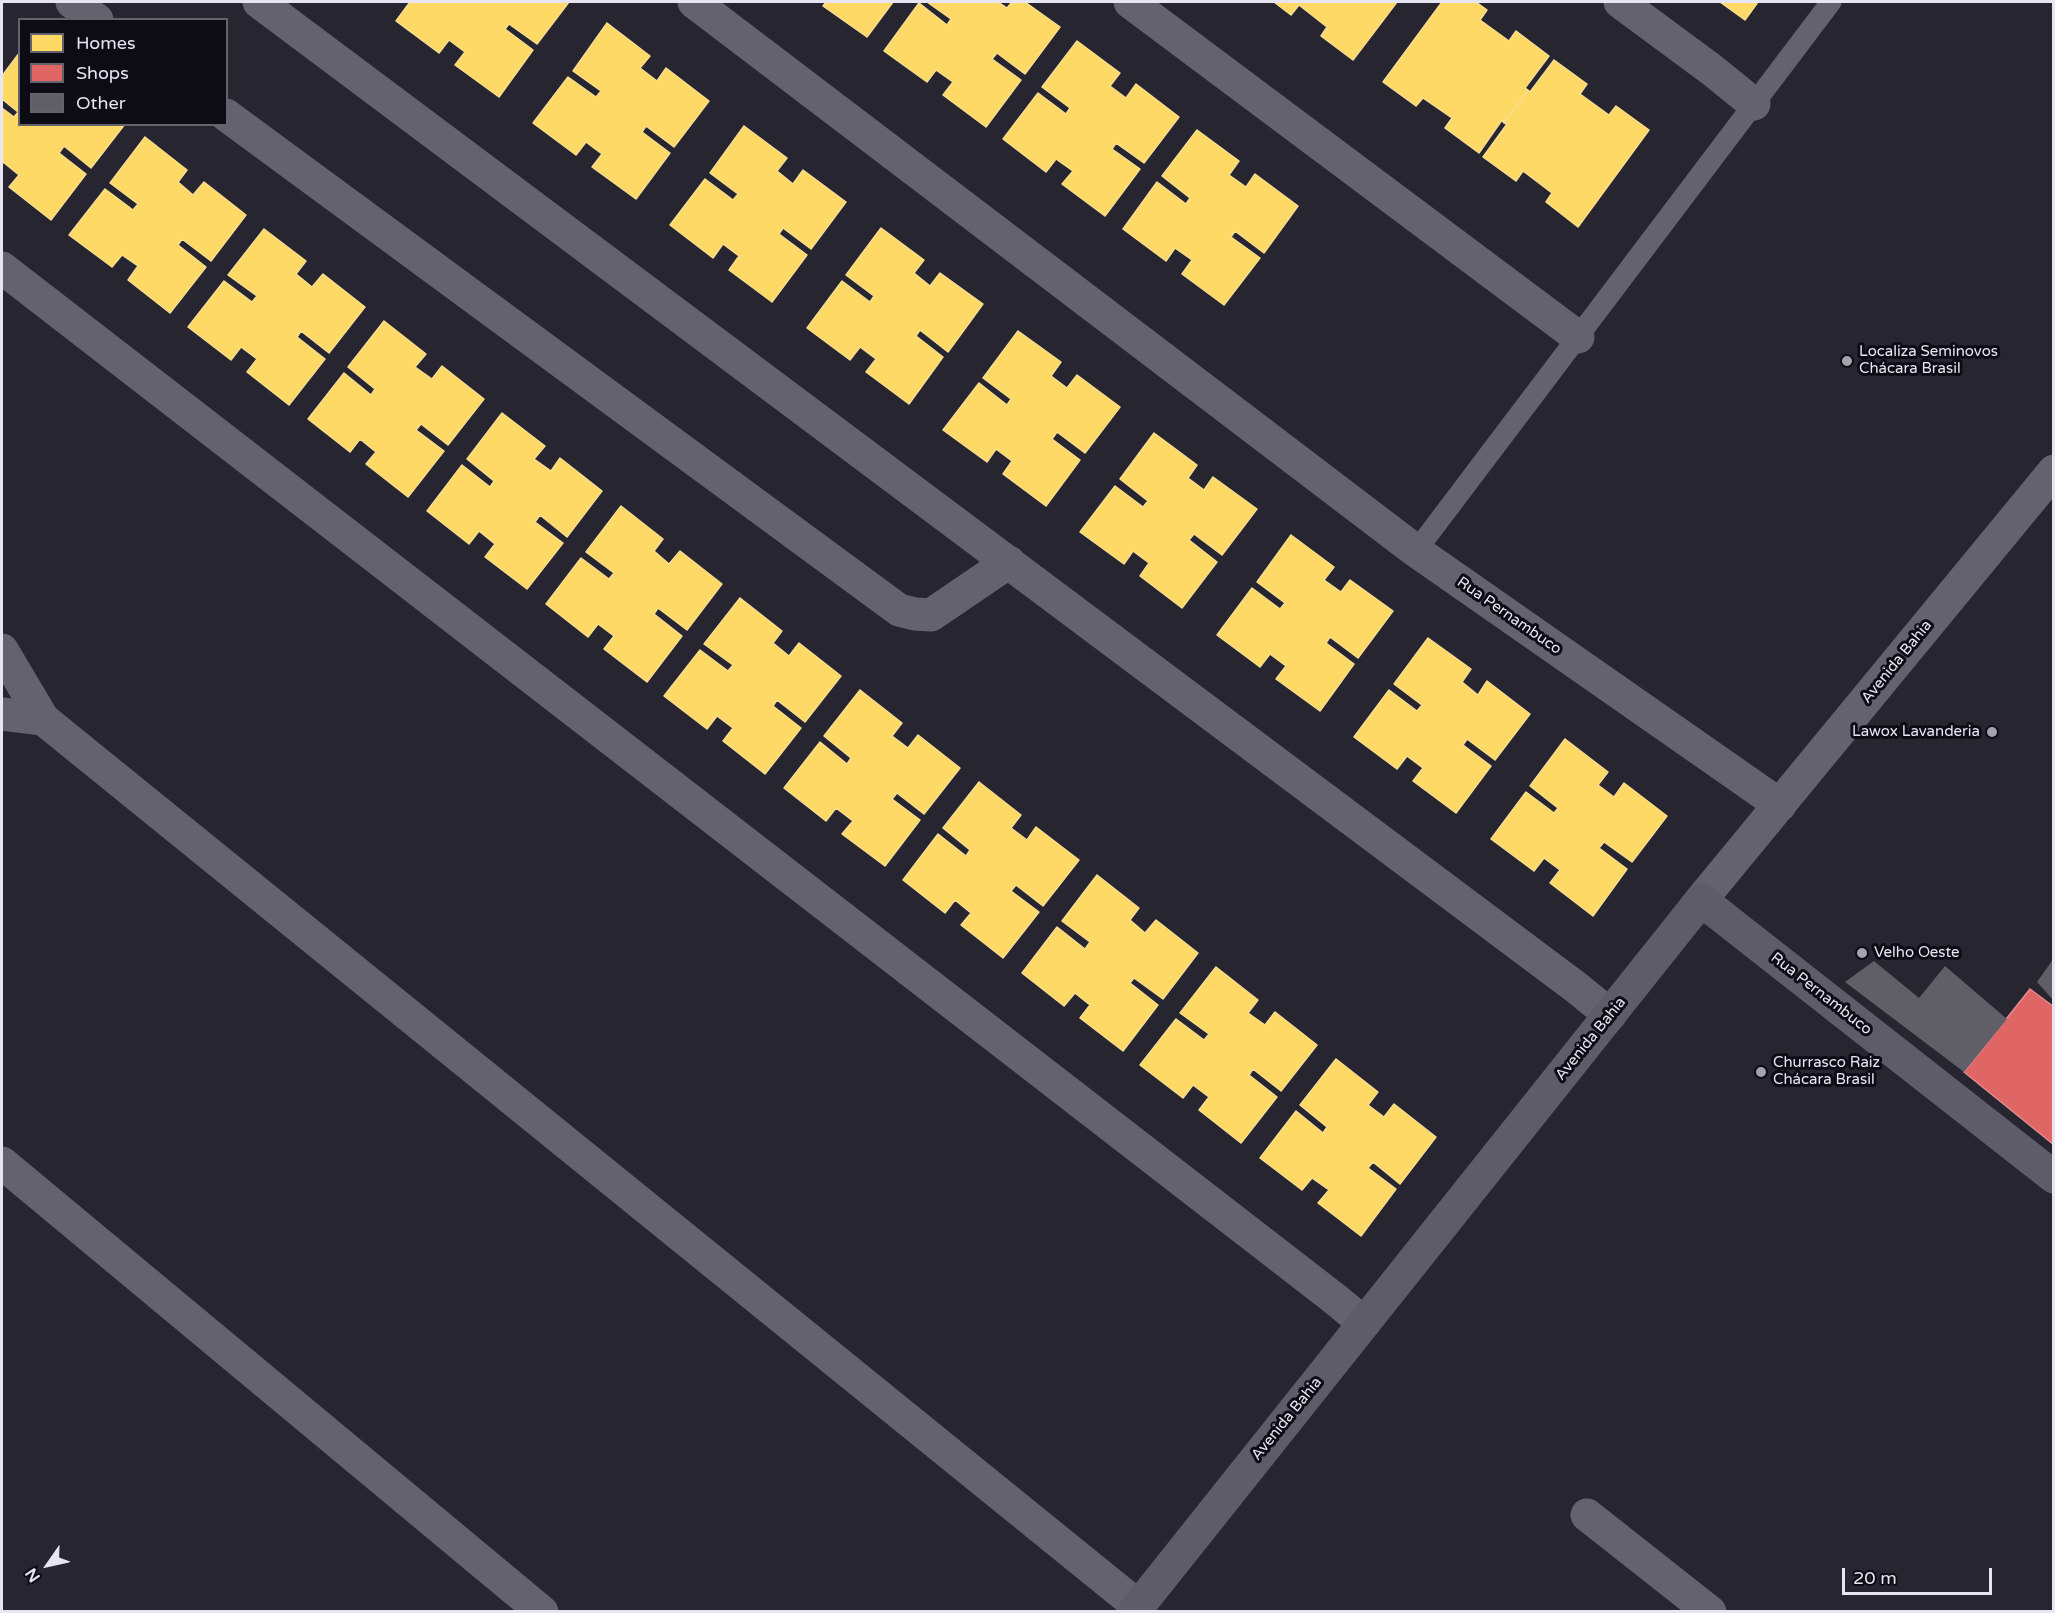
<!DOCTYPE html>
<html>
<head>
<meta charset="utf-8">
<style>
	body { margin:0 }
	#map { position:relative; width:2055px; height:1613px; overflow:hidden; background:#27252f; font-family:"Varela Round",sans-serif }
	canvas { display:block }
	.frame { position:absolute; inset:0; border:3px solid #e7e5f1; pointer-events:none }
	.legend { position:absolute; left:18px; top:18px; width:210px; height:108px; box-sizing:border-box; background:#0d0c14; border:2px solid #64636c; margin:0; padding:8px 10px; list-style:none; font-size:18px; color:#e7e5f1 }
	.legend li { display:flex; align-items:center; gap:12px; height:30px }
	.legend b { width:30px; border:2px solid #64636c }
	.north { position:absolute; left:18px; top:1535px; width:60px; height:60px; -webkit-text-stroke:4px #0d0c14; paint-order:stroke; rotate:236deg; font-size:16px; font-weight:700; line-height:24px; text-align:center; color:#e7e5f1 }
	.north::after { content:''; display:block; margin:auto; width:21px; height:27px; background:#e7e5f1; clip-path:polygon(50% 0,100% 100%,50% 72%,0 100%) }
	.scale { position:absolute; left:1842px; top:1568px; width:150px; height:27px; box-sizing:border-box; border:3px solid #e7e5f1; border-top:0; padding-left:8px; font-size:18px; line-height:21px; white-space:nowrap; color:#e7e5f1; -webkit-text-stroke:4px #0d0c14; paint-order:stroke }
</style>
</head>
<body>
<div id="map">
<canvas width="2055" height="1613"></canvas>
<div class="frame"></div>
<ul class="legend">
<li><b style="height:16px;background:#ffd966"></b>Homes</li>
<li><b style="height:16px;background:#e06666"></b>Shops</li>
<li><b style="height:16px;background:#605f68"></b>Other</li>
</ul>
<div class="north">N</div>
<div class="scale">20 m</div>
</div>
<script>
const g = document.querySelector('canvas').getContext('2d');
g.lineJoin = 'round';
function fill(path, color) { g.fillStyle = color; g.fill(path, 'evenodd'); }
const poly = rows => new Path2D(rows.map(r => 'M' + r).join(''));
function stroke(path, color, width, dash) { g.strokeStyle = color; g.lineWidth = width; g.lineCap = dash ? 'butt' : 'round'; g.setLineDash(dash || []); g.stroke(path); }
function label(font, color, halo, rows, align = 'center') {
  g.font = font + ' "Varela Round",sans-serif'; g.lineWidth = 6; g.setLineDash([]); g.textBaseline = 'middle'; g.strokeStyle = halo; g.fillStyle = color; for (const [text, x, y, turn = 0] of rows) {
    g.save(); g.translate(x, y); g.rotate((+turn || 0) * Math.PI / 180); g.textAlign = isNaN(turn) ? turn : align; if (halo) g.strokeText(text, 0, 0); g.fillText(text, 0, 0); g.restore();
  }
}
const homes = poly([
	[410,2,569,2,537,44,509,24,505,29,533,50,499,97,455,65,465,52,449,40,439,53,396,21,410,2],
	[826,2,893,2,867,37,823,6,826,2],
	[927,2,998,2,1007,8,1012,2,1025,2,1060,27,1025,74,997,53,992,59,1021,80,986,127,943,95,953,82,936,70,927,82,884,51,919,3,947,25,951,19,927,2],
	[1274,2,1397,2,1353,60,1321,36,1327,27,1299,5,1291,15,1274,2],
	[1442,2,1476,2,1487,10,1480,20,1509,41,1516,31,1549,56,1525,88,1528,90,1504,123,1502,120,1479,153,1445,128,1452,118,1423,98,1416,106,1383,82,1442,2],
	[1720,2,1758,2,1745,20,1720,2],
	[607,23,650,56,640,68,657,81,666,68,709,101,674,147,646,126,642,132,670,153,636,199,592,167,602,154,586,142,576,155,533,123,568,77,596,97,601,91,573,71,607,23],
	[1077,41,1120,73,1110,86,1126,98,1136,84,1179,117,1144,163,1116,143,1112,149,1140,169,1105,216,1062,184,1073,171,1056,159,1046,172,1003,139,1038,93,1066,114,1070,108,1042,87,1077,41],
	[20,52,20,124,125,124,91,168,64,146,59,153,86,174,51,220,9,187,19,175,3,162,2,164,2,108,14,117,18,112,2,99,2,76,20,52],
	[1554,60,1587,84,1580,94,1609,115,1616,106,1649,130,1578,227,1546,202,1552,193,1523,171,1516,181,1483,157,1507,124,1504,123,1528,90,1530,92,1554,60],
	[744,126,787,158,777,171,793,184,803,170,846,202,811,249,783,228,779,234,807,255,772,302,729,270,739,256,723,244,713,258,670,225,705,179,733,200,738,194,710,173,744,126],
	[1197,130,1239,161,1229,175,1246,187,1255,174,1298,206,1264,253,1235,231,1231,237,1260,258,1224,305,1182,274,1192,260,1175,248,1166,261,1123,229,1157,182,1186,204,1190,198,1162,176,1197,130],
	[145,137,187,170,178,182,193,195,204,182,246,215,211,261,182,239,178,245,206,267,170,313,128,280,138,266,122,255,112,267,69,235,105,189,133,210,138,204,110,183,145,137],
	[881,228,924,260,914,273,930,286,940,273,983,304,948,352,920,330,916,336,943,357,909,404,866,372,876,359,860,347,850,360,807,328,842,281,870,302,874,296,846,275,881,228],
	[264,229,306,261,296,274,312,287,323,274,365,307,329,353,301,331,297,337,325,359,289,405,247,372,257,359,241,347,231,360,188,327,224,281,252,302,257,296,228,275,264,229],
	[384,321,426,354,415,367,432,379,442,366,484,399,448,445,421,424,416,430,444,451,408,497,366,464,376,452,360,439,350,452,308,419,344,373,371,395,375,389,348,367,384,321],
	[1018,331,1061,362,1051,376,1067,388,1077,375,1120,407,1085,453,1057,432,1052,439,1080,460,1046,506,1003,474,1012,461,996,449,987,462,943,430,979,383,1007,405,1011,399,983,378,1018,331],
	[502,413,545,446,534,459,551,471,560,458,602,491,567,537,540,515,535,522,563,543,527,589,485,557,495,544,479,531,469,544,427,511,462,465,490,487,494,481,467,459,502,413],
	[1154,433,1197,465,1188,478,1204,490,1213,477,1257,509,1222,555,1194,534,1189,540,1217,562,1182,608,1140,576,1149,563,1133,551,1124,564,1080,532,1115,486,1143,507,1148,501,1120,479,1154,433],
	[621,506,663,539,654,551,669,564,680,551,722,584,687,630,658,608,654,614,682,636,647,682,604,649,614,636,598,624,588,637,546,604,581,558,609,579,614,573,586,552,621,506],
	[1291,535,1334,567,1324,580,1341,592,1350,580,1393,611,1358,658,1330,637,1326,643,1354,664,1320,711,1276,679,1286,666,1270,654,1260,667,1217,635,1252,588,1280,609,1285,603,1257,582,1291,535],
	[740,598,782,631,773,643,789,656,799,643,841,676,805,722,777,700,773,706,801,728,765,774,723,741,733,728,717,716,707,729,664,696,700,650,728,671,733,665,704,644,740,598],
	[1428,638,1471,669,1462,682,1478,695,1487,681,1530,714,1495,760,1467,739,1463,745,1491,766,1456,813,1413,781,1423,768,1407,756,1397,769,1354,737,1389,690,1417,711,1422,705,1394,684,1428,638],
	[860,690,902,723,892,736,908,748,918,735,960,768,924,814,897,793,892,799,920,820,885,866,842,834,853,821,836,808,826,821,784,788,820,742,847,764,851,758,824,736,860,690],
	[1565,739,1608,772,1598,785,1614,797,1624,783,1667,816,1632,862,1604,842,1599,848,1627,869,1593,916,1550,883,1560,870,1544,858,1534,871,1491,839,1526,792,1554,813,1558,808,1530,786,1565,739],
	[979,782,1021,815,1011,828,1027,840,1036,827,1079,860,1043,906,1016,885,1011,891,1039,912,1003,958,961,925,971,913,955,900,945,913,903,880,938,834,966,856,970,850,943,828,979,782],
	[1097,875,1139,908,1130,920,1145,933,1156,920,1198,953,1163,999,1134,978,1130,983,1158,1005,1123,1051,1080,1018,1090,1005,1075,993,1064,1006,1022,973,1057,927,1085,949,1090,942,1062,921,1097,875],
	[1216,967,1258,1000,1248,1013,1265,1025,1275,1012,1317,1045,1281,1091,1253,1069,1249,1075,1277,1097,1241,1143,1199,1110,1209,1097,1193,1085,1183,1098,1140,1065,1176,1019,1204,1040,1209,1034,1180,1013,1216,967],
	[1336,1059,1378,1092,1368,1105,1384,1117,1394,1104,1436,1137,1400,1184,1373,1162,1368,1168,1396,1189,1361,1236,1318,1203,1329,1190,1312,1178,1302,1190,1260,1158,1296,1111,1323,1133,1327,1127,1300,1105,1336,1059]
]);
fill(homes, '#ffd966');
stroke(homes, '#f8dd90', 1.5);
const shops = poly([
	[2030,989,2054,1007,2054,1145,1964,1072,2030,989]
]);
fill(shops, '#e06666');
stroke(shops, '#e28c90', 1.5);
fill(poly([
	[2054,958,2054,1001,2037,982],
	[1874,961,1919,998,1945,966,2007,1019,1964,1072,1845,982]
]), '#605f68');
stroke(poly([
	[1416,551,1831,2]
]), '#64626f', 21);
stroke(poly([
	[72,2,97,20],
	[259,2,1577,988,1610,1015],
	[694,2,1416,551,1780,805],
	[1130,2,1578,337],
	[1620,2,1712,70,1754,104],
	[226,115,899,610,915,614,931,615,1009,562],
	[2,268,1335,1299,1364,1323],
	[2,650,43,719,1138,1606],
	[2,714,43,719],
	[1701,900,2054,471],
	[2,1163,542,1612],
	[1587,1515,1710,1612]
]), '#64626f', 33);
stroke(poly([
	[1134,1612,1701,900,2054,1177]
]), '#5e5c69', 33);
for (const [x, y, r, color] of [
	[1847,361,6,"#a4a2ad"],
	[1992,732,6,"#a4a2ad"],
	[1862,953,6,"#a4a2ad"],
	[1761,1072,6,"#a4a2ad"]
]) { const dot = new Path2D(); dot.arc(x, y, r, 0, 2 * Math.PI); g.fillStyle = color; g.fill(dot); stroke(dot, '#0d0c14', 2); }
label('15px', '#e7e5f1', '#0d0c14', [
	["Localiza Seminovos",1859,352],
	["Chácara Brasil",1859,369],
	["Lawox Lavanderia",1980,732,"right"],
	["Velho Oeste",1874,953],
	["Churrasco Raiz",1773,1063],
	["Chácara Brasil",1773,1080]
], 'left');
label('15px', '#e7e5f1', '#0d0c14', [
	["Rua Pernambuco",1509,616,35],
	["Avenida Bahia",1897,662,-51],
	["Rua Pernambuco",1821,994,38],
	["Avenida Bahia",1591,1039,-51],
	["Avenida Bahia",1287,1419,-51]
]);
</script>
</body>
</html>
